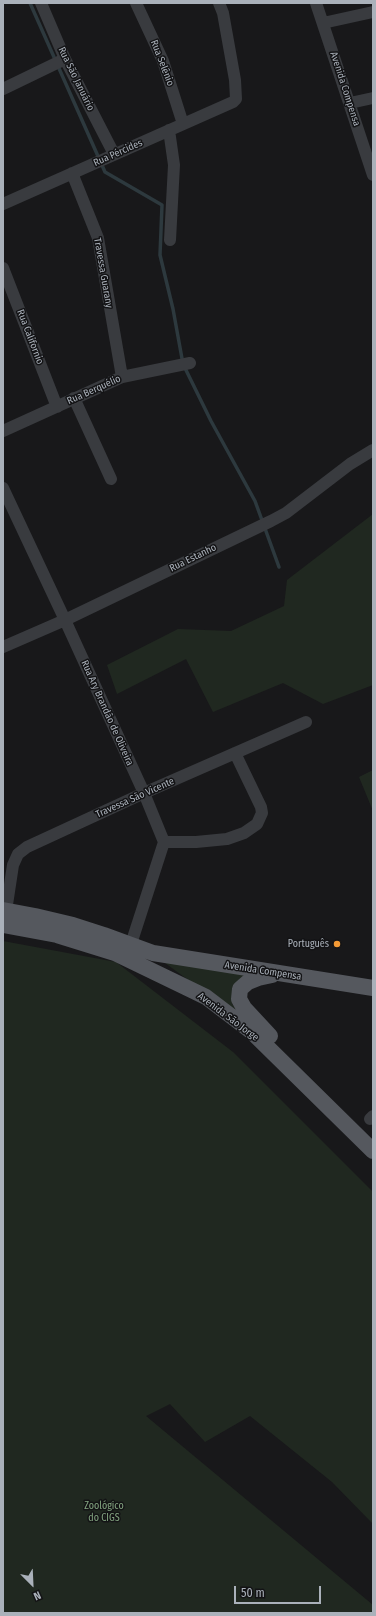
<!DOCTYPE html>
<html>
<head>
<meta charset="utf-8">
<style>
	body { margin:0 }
	#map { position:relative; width:376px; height:1616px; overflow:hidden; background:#18181a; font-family:"Fira Sans Condensed",sans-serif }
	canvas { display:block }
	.frame { position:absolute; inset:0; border:4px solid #aab1ba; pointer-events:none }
	.north { position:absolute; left:12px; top:1564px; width:40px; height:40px; -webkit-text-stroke:3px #131315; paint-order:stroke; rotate:156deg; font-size:11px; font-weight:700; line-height:16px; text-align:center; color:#aab1ba }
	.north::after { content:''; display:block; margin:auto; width:14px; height:18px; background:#aab1ba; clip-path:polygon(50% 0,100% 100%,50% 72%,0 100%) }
	.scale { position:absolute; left:234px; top:1586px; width:87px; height:18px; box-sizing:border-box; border:2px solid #aab1ba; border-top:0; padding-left:5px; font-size:12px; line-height:14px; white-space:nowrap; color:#aab1ba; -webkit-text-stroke:3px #131315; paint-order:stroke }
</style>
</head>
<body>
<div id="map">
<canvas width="376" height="1616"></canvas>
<div class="frame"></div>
<div class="north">N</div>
<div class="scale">50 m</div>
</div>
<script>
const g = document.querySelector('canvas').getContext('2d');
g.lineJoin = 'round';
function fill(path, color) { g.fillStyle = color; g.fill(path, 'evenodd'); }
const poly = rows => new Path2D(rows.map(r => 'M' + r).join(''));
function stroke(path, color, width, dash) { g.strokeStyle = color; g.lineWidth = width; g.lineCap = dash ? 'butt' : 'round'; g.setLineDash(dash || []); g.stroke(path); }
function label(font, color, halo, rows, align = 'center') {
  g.font = font + ' "Fira Sans Condensed",sans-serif'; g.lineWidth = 3; g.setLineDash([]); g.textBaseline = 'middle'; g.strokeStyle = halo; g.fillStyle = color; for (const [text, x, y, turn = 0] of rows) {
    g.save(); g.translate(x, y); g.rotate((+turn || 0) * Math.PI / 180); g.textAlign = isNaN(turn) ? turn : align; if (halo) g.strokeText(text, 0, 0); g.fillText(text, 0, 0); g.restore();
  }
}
fill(poly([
	[373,514,373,685,323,704,283,683,213,712,186,659,117,694,107,665,178,629,231,631,284,606,287,580],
	[373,770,373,811,359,777],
	[3,941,116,962,233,1052,373,1192,373,1524,332,1482,250,1416,205,1442,170,1404,146,1416,373,1605,373,1613,3,1613],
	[161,960,252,975,234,991,232,1004,262,1034]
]), '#202820');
stroke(poly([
	[30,3,105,172,162,205,160,255,173,309,183,364,211,421,255,501,279,567]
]), '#2d393e', 3.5);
stroke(poly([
	[41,3,65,59,114,154],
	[136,3,163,61,183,124],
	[316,3,373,175],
	[323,23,373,12],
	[3,89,65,59],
	[350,103,373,98],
	[169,130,174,165,170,240],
	[72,173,98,238,122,377],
	[3,204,233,102,236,99,235,80,223,13,219,3],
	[3,268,57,407],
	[74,398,111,479],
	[3,431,122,377,190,363],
	[3,488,65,620,144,793,164,842,131,944],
	[3,647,65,620,271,521,286,513,350,464,373,450],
	[164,842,196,842,227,839,244,833,257,824,262,813,261,807,235,753],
	[6,911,13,865,18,854,27,847,144,793,306,722],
	[370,1119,373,1116]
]), '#393b3f', 12);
stroke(poly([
	[3,910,35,916,73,925,104,935,153,953,373,988],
	[3,925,57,935,115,953,206,997,252,1032,373,1151],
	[270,1036,244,1008,239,999,240,989,248,982,258,978,272,975]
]), '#55585e', 16);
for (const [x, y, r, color] of [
	[337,944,4,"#f49a35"]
]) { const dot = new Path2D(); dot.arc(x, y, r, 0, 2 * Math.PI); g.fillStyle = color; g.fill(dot); stroke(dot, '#131315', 1.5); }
label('10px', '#aab1ba', '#131315', [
	["Rua Selênio",162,63,69],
	["Rua São Januário",76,79,64],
	["Avenida Compensa",345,89,72],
	["Rua Pércides",118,153,-24],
	["Travessa Guarany",103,273,80],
	["Rua Californio",30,337,69],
	["Rua Berquélio",94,390,-24],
	["Rua Estanho",193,558,-26],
	["Rua Ary Brandão de Oliveira",107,713,66],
	["Travessa São Vicente",135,798,-24],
	["Avenida Compensa",263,971,9],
	["Avenida São Jorge",228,1017,37]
]);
label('10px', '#aab1ba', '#131315', [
	["Português",329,944]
], 'right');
label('10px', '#84a581', '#131315', [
	["Zoológico",104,1506],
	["do CIGS",104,1518]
]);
</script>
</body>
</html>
